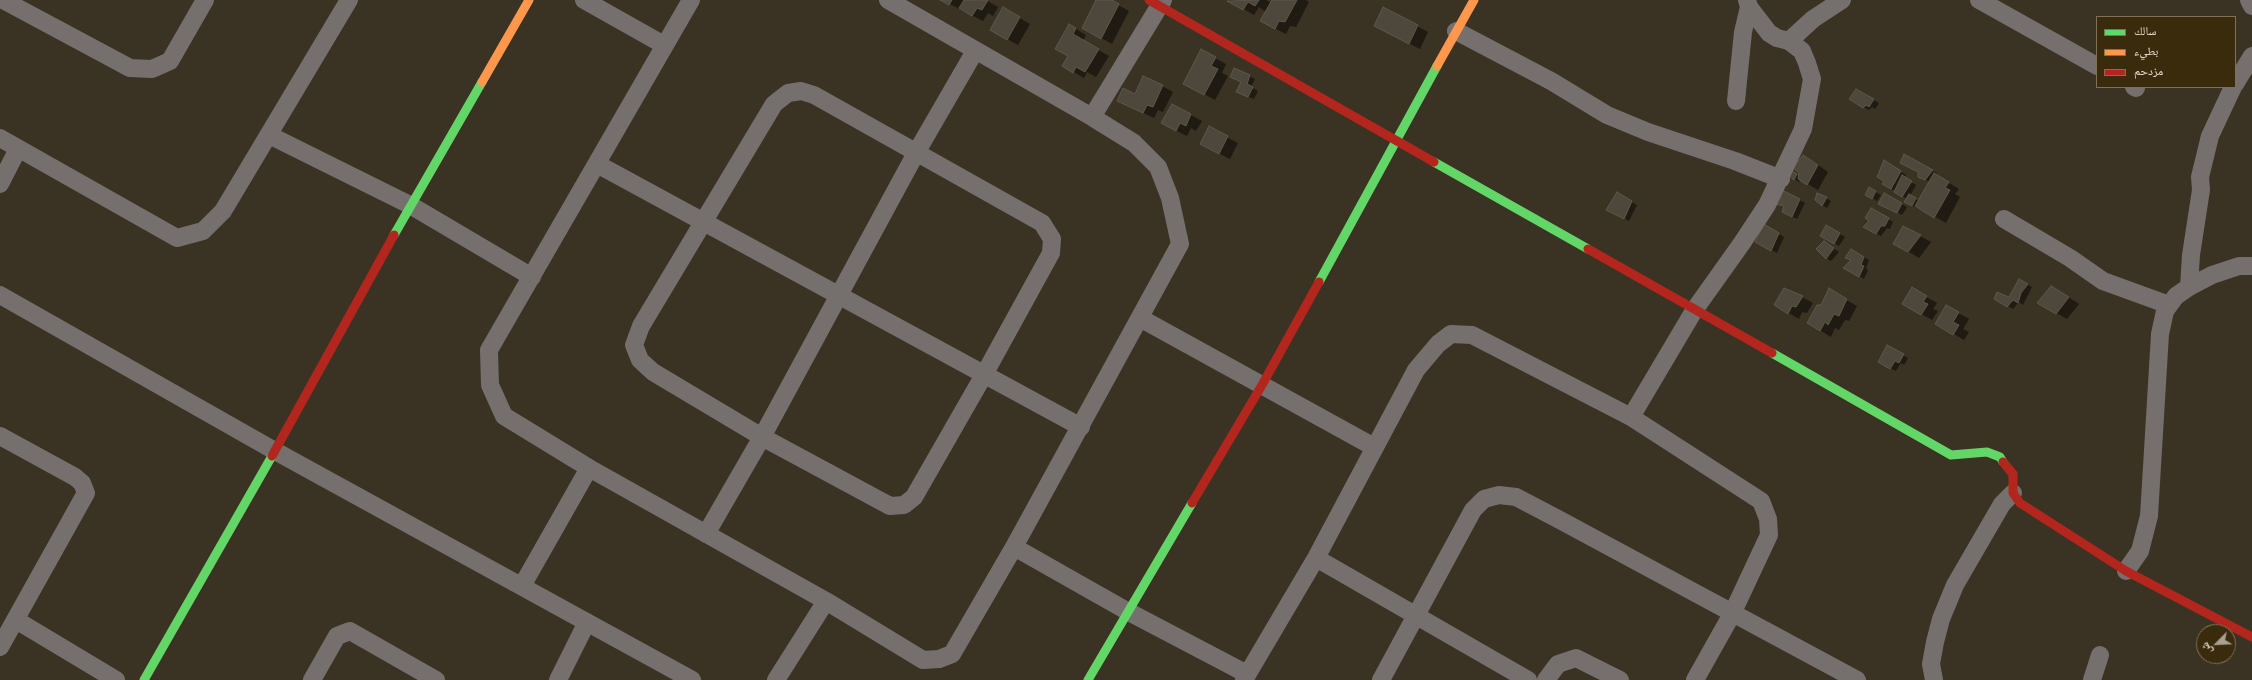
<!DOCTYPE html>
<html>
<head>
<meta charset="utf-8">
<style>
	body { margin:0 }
	#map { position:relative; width:2252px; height:680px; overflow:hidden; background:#3a3222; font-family:"Space Grotesk","Noto Naskh Arabic",sans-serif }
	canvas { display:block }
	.legend { position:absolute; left:2096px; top:16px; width:140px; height:72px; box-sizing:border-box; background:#3a2b0d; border:1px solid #7e7159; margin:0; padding:5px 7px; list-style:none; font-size:12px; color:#e5dbcb }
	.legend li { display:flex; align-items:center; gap:8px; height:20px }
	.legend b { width:20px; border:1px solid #7e7159 }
	.north { position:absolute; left:2196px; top:624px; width:40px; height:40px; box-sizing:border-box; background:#3a2b0d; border:1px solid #7e7159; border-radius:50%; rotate:246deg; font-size:11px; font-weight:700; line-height:16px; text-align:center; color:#e5dbcb }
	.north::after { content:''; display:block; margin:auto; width:14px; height:18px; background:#a9a090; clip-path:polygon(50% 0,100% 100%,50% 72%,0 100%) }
</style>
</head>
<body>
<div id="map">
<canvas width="2252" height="680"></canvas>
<ul class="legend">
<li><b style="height:5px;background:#63d668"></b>سالك</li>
<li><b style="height:5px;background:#ff974d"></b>بطيء</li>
<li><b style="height:5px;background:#b3261e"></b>مزدحم</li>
</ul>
<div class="north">ش</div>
</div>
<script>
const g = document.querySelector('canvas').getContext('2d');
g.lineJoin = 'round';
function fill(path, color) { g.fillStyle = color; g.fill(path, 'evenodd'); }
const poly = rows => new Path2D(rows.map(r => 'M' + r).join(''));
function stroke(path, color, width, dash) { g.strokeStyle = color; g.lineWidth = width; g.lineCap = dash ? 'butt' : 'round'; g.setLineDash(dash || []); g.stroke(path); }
fill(poly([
	[942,0,986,0,998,7,993,16,988,13,983,21],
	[1097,0,1109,0,1129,11,1112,44,1094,34],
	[1228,0,1266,0,1271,3,1273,0,1306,0,1309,2,1296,27,1290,26,1286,34,1272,27,1266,12,1259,7,1254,15],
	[1384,8,1428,32,1420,49,1386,31],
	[1004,9,1030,24,1018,45,992,30],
	[1070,25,1086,35,1083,41,1109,56,1096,77,1087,72,1084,78,1063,66,1069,56],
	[1202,51,1226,64,1222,73,1228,76,1215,100,1184,83],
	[1235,69,1255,79,1251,87,1258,91,1254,99,1242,94,1242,82,1236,80],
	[1162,86,1173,92,1163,112,1158,110,1154,118,1129,106],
	[1856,90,1879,103,1875,109,1872,107,1869,110,1850,99],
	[1172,105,1202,121,1196,131,1191,128,1187,136,1173,129],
	[1209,128,1238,143,1230,159,1212,150],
	[1905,156,1937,173,1936,175,1959,189,1955,194,1960,197,1946,223,1918,207,1917,208,1910,205,1907,199,1884,184,1885,162,1906,175,1904,178,1916,185,1910,196,1919,201,1930,182,1919,176,1919,172],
	[1814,162,1828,172,1818,190,1801,180,1799,182,1790,176,1792,172,1800,177],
	[1870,189,1881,195,1877,201,1866,194],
	[1782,191,1805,203,1797,219,1788,215,1784,207,1777,203],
	[1617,194,1637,205,1629,221,1612,212],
	[1884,194,1907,207,1902,215,1880,203],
	[1826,198,1831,201,1827,208,1822,205],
	[1871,209,1893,222,1890,229,1887,228,1881,236,1865,227,1870,220],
	[1764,225,1784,237,1777,253,1756,241],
	[1826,226,1845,237,1839,246,1822,236],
	[1920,236,1931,242,1919,258,1894,243],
	[1829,245,1839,252,1831,261,1826,258],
	[1851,250,1869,260,1866,268,1868,270,1864,279,1845,268,1852,260],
	[2019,280,2032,287,2023,305,2019,302,2013,309,1995,298,2009,298],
	[1912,289,1937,303,1933,309,1938,311,1932,320,1903,304],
	[1829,290,1857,306,1849,321,1845,320,1839,330,1835,328,1831,337,1808,323,1821,306],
	[2062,293,2079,304,2067,319,2038,303],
	[1802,297,1813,303,1807,313,1802,312,1799,319,1775,305],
	[1946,306,1969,319,1963,329,1969,332,1964,340,1937,324],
	[1888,347,1908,358,1904,365,1901,363,1896,371,1879,362]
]), '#0007');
const building = poly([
	[940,0,952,0,949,5,940,0],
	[964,0,988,0,982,10,977,8,972,16,959,8,964,0],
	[1096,0,1112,0,1119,4,1101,39,1082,28,1096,0],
	[1259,0,1255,6,1248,2,1243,10,1227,1,1259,0],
	[1272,0,1297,0,1285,22,1279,21,1275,29,1260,21,1272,0],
	[1003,7,1020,17,1007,40,990,30,1003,7],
	[1383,7,1418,25,1409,44,1374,26,1383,7],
	[1069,24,1076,28,1073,34,1099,49,1085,72,1076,67,1073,73,1062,66,1068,56,1055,49,1069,24],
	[1201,49,1216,57,1211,66,1218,69,1204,95,1183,84,1201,49],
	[1234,68,1250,75,1247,84,1253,87,1248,97,1236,92,1241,82,1230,77,1234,68],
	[1143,76,1163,85,1153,107,1147,105,1143,113,1117,101,1123,88,1135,94,1143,76],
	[1856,89,1874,99,1869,107,1866,105,1863,108,1849,99,1856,89],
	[1172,104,1191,114,1186,126,1180,123,1176,131,1161,123,1172,104],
	[1209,126,1228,136,1219,154,1200,144,1209,126],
	[1904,154,1933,170,1925,180,1918,177,1918,172,1900,163,1904,154],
	[1803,155,1818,165,1807,185,1798,179,1799,173,1793,168,1803,155],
	[1884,160,1901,171,1891,189,1882,184,1884,181,1877,177,1884,160],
	[1792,171,1797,174,1794,180,1789,176,1792,171],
	[1934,173,1949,182,1945,188,1950,190,1934,218,1915,206,1934,173],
	[1902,175,1912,181,1902,197,1894,192,1902,175],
	[1869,187,1876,191,1872,199,1865,195,1869,187],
	[1782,190,1800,199,1792,217,1782,212,1784,206,1775,204,1782,190],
	[1617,192,1632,201,1624,219,1606,210,1617,192],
	[1817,193,1827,197,1822,206,1815,200,1817,193],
	[1884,193,1902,203,1897,213,1878,204,1884,193],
	[1909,194,1916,198,1912,206,1904,202,1909,194],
	[1871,208,1889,218,1885,226,1881,226,1876,234,1863,227,1869,221,1865,218,1871,208],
	[1764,224,1779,233,1771,251,1755,242,1764,224],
	[1826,225,1840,233,1834,244,1820,236,1826,225],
	[1903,226,1921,235,1908,252,1893,244,1903,226],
	[1824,241,1834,248,1826,259,1816,249,1824,241],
	[1851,249,1864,257,1861,265,1864,266,1859,277,1843,268,1851,260,1845,258,1851,249],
	[2019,279,2028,284,2021,293,2018,303,2013,300,2007,307,1994,299,1997,292,2009,297,2019,279],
	[2051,286,2069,297,2056,314,2037,303,2051,286],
	[1912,287,1927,296,1923,302,1928,304,1921,315,1902,304,1912,287],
	[1784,288,1803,296,1796,307,1792,306,1788,314,1774,305,1784,288],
	[1829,288,1847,299,1839,316,1834,314,1828,325,1825,322,1820,331,1807,323,1817,305,1821,305,1829,288],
	[1946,305,1959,312,1953,322,1959,325,1953,335,1935,324,1946,305],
	[1887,345,1904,354,1899,363,1895,361,1890,369,1878,362,1887,345]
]);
fill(building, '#4e473b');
stroke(building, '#5e574b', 1);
stroke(poly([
	[3,0,130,68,152,69,170,61,205,0],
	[584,0,664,45],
	[691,0,489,350,490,385,504,416,589,468,826,601,923,660,939,659,952,654,1014,547],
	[888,0,1092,117,1134,143,1158,167,1170,198,1180,244,1014,547,1127,611,1247,674],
	[1979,0,2097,66],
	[2249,0,2252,6],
	[1456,31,1551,81,1607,115,1648,132,1735,161,1781,179],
	[1789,41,1813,19,1842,0],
	[2235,84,2252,56],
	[2134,87,2136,88],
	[801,91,814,95,1042,223,1052,239,1051,253,985,373,914,497,904,505,890,506,762,437,653,372,640,360,634,345,641,326,774,104,788,93,801,91],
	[1736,101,1743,32,1749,7],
	[1092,117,1163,0],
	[269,135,410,205,532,277],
	[0,138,177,238,203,231,223,211,349,0],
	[597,164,1081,427],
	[0,184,18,149],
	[2004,219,2070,258,2103,281,2169,305],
	[2189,287,2212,275,2239,266,2252,266],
	[0,295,275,451,692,680],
	[1140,318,1374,447],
	[1631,417,1695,309,1742,243,1767,205,1803,129,1812,79,1807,63,1802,51,1789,41,1777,38,1769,33,1749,7,1747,0],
	[0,436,75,477,82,483,86,493,0,647],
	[706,534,762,437,916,153,975,51],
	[1316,558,1528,680],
	[2126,571,2140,551,2149,516,2160,334,2165,311,2176,296,2189,287,2191,255,2201,190,2200,177,2210,136,2233,87],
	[522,586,589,468],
	[16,620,116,680],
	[312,680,337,636,350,631,436,680],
	[558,680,587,622],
	[776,680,826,601],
	[1244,680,1316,558,1416,370,1438,344,1451,334,1472,335,1631,417,1761,501,1768,519,1769,535,1732,614,1695,680],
	[1381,680,1473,510,1484,499,1499,495,1516,497,1558,519,1857,680],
	[1546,680,1558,664,1576,658,1620,680],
	[1934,680,1931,664,1935,642,1941,619,1955,585,2002,504,2013,493],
	[2092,680,2100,655]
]), '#756f6d', 18);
stroke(poly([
	[1434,162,1588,249],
	[394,235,482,82],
	[1319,282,1437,66],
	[1772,353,1951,455,1987,452,2000,457,2003,462],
	[144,680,272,456],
	[1088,680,1192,503]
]), '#63d668', 9);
stroke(poly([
	[1437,66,1474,0],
	[482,82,529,0]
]), '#ff974d', 9);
stroke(poly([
	[1149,0,1434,162],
	[1588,249,1772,353],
	[272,456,394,235],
	[2003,462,2013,474,2013,493,2020,503,2126,571,2252,637],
	[1192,503,1262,385,1319,282]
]), '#b3261e', 9);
</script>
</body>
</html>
